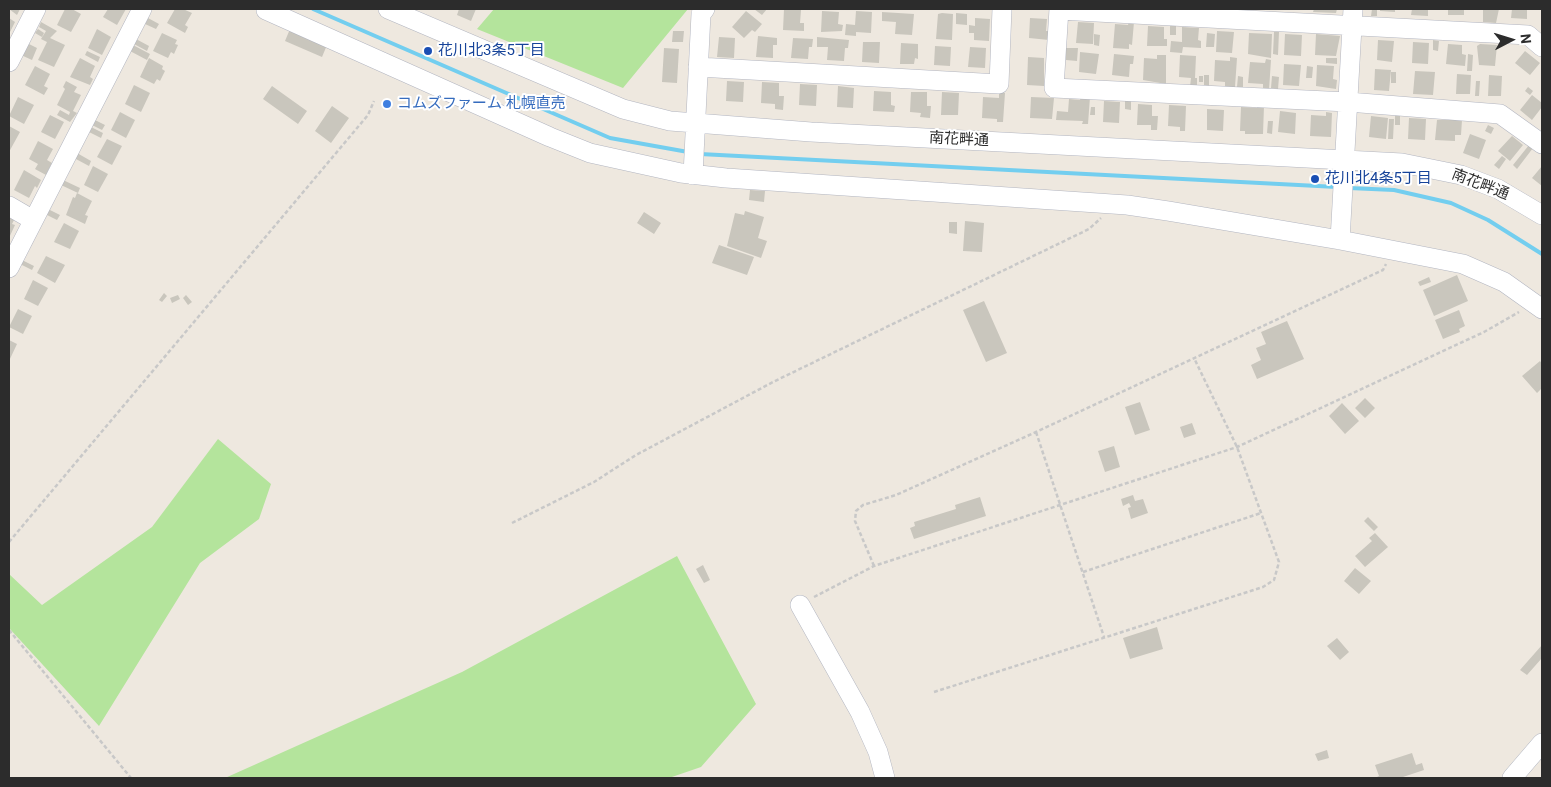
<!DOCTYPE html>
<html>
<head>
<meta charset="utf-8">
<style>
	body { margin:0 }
	#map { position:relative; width:1551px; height:787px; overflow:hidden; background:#eee8df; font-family:Roboto,sans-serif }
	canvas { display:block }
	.frame { position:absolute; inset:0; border:10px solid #2c2c2c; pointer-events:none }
	.north { position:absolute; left:1486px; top:15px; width:50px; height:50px; -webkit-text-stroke:4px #fff; paint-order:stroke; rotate:85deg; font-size:14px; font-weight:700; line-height:20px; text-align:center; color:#2c2c2c }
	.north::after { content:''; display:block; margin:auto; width:18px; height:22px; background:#2c2c2c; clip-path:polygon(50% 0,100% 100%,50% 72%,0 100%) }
</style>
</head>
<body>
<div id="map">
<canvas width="1551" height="787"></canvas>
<div class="frame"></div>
<div class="north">N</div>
</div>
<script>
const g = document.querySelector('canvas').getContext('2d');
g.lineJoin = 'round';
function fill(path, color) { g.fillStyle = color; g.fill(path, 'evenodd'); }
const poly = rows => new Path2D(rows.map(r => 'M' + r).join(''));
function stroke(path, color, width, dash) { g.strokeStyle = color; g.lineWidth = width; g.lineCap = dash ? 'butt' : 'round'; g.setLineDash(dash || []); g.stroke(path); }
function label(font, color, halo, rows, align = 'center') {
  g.font = font + ' Roboto,"Noto Sans JP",sans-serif'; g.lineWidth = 4; g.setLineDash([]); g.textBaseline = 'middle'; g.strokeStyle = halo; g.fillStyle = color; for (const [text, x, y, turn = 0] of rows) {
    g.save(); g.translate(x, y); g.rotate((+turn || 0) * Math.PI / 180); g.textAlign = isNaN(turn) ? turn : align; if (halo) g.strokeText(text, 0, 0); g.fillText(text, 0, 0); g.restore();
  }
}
fill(poly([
	[494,9,688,9,623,88,477,29],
	[218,439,271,484,259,519,200,563,99,726,9,628,9,574,42,605,152,527],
	[677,556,756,704,701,767,669,778,225,778,462,672]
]), '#b4e49c');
stroke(poly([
	[313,9,610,138,688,152],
	[700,154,1337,187],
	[1349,188,1394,190,1451,203,1488,220,1542,254]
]), '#73ceef', 4);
fill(poly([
	[9,9,20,9,17,15],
	[65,9,72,9,81,14,71,32,57,25],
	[108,9,126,9,117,25,103,17],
	[175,9,183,9,192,13,185,25,188,27,185,33,167,23],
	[459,9,476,9,471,21,457,15],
	[754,9,767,9,762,15],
	[784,9,801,10,800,23,804,23,804,31,783,30],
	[1314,9,1337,9,1336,13,1313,12],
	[1372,9,1377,9,1377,16,1371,16],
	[1380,9,1395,9,1395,12,1380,11],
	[1412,9,1428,9,1428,16,1411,15],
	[1448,9,1464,9,1464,15,1448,15],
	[1483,9,1499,9,1496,23,1483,22],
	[1512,9,1527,9,1527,19,1511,18],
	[746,11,762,24,755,32,752,30,744,38,732,27],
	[822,11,839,12,838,24,843,25,842,31,821,32],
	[856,11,872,12,871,33,856,32,856,36,845,35,846,24,855,25],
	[882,12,914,14,912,35,895,34,896,22,882,21],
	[942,13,953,14,952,40,936,39,938,14],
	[956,13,967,14,967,25,956,24],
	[9,18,15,22,9,34],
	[148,18,159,24,156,29,145,24],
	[975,18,990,19,989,41,974,40,974,33,969,33,969,25,975,26],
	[1030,18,1047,19,1046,31,1050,31,1049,40,1029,38],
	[1129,21,1134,22,1132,45,1129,44,1129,49,1113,48,1115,24,1128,25],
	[41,22,57,31,50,38,65,45,54,67,38,60,47,42,41,39,46,31,39,27],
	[1078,22,1094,23,1093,44,1076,43],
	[1170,24,1176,24,1176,35,1170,35],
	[1148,26,1164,27,1164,39,1167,39,1167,46,1147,46],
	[1182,27,1199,28,1198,40,1201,41,1201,48,1183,47,1182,53,1170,52,1171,41,1182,42],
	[38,29,44,33,42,37,35,33],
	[97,29,111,37,102,55,88,48],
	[290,29,327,45,322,57,285,41],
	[673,31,684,31,683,42,672,42],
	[1217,31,1234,32,1232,53,1216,52],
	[1274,32,1279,32,1278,55,1273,54],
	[162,33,177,40,175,44,178,45,174,54,171,52,168,58,153,51],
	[1207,33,1215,34,1214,47,1206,47],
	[1249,33,1272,34,1271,58,1248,54],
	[1094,34,1100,35,1099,46,1094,45],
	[1285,34,1302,35,1301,56,1284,55],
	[1316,34,1340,36,1336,56,1315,55],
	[758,36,777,38,777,45,773,45,773,58,756,57],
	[719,37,735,38,734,58,717,57],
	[817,37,849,40,848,48,845,48,844,61,827,60,828,47,817,47],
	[793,38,813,39,812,47,809,47,808,59,791,58],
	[136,39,149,46,147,51,134,44],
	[1378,40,1394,41,1392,62,1377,60],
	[1433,40,1439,41,1438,51,1433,50],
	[863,42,880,42,879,63,862,62],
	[1413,42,1429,43,1428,64,1412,63],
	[27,43,37,48,32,60,21,55],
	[901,43,918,44,918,59,915,58,914,64,900,64],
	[1448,44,1462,45,1462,54,1466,55,1465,66,1446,64],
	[1480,44,1497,45,1495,66,1479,65,1477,46],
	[133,45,150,54,147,60,130,51],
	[935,46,951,47,950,66,934,65],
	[970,47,986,48,985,68,968,67],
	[664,48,679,49,677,83,662,82],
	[1066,48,1078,48,1077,61,1066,60],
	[87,51,100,57,98,62,85,55],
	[1525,51,1540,63,1530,75,1515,63],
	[1080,52,1099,54,1096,74,1079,72],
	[1114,54,1134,56,1133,64,1130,64,1129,77,1112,75],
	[1468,54,1473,55,1472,71,1467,71],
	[1157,55,1166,55,1166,84,1143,80,1144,58,1157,59],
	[1180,55,1196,56,1195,78,1197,78,1197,87,1190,87,1191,78,1179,77],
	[1028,57,1044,58,1044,86,1027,85],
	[1230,57,1237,58,1235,87,1225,87,1225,82,1214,81,1215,60,1230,61],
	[80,58,95,66,90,77,93,79,90,85,70,77],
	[149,58,163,66,162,69,165,71,160,81,157,79,154,84,140,77],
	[1326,58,1337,58,1337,64,1326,63],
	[1266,59,1271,60,1269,90,1263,89,1263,84,1248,83,1250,62,1265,63],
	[1284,64,1301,65,1299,86,1283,85],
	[1317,65,1334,66,1333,79,1337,80,1336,89,1316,86],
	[35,66,50,74,44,86,48,88,44,95,25,85],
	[1307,66,1313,67,1312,78,1306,78],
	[1375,69,1391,70,1389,91,1374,90],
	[1415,71,1435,72,1433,95,1413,94],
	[1391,72,1396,72,1396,83,1391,83],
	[1457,74,1471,75,1470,94,1456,94],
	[1204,75,1209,75,1209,86,1204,85],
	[1489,75,1502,76,1501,96,1488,96],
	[1199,76,1203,76,1203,82,1199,82],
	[1238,76,1243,77,1243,87,1237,87],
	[1272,76,1279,77,1278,89,1271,88],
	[66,81,77,87,74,92,81,95,73,111,77,113,70,122,57,115,60,110,69,115,70,112,57,105,65,89,63,87],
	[727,81,744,82,743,102,726,101],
	[1476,81,1480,81,1479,96,1475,96],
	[762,82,779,83,779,96,784,96,783,110,775,109,775,104,761,103],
	[800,84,817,85,816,106,799,105],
	[134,85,150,93,141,112,125,104],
	[272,86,307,111,298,124,263,99],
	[838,86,854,88,853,108,837,107],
	[1528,87,1533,91,1530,95,1525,91],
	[874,91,891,92,891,105,895,106,894,112,873,111],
	[911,92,927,92,927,106,931,106,930,118,920,117,921,113,910,112],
	[942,92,959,93,958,115,941,115],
	[999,93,1005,93,1003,122,997,122,997,119,982,118,983,97,999,98],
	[1532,95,1542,103,1542,107,1532,120,1520,110],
	[1081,96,1090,97,1088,124,1082,124,1083,121,1056,120,1057,111,1068,112,1069,99,1080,100],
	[18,97,34,105,24,124,9,116],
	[1031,97,1054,98,1052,119,1030,118],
	[1125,98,1131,98,1131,110,1125,109],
	[1104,101,1120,102,1119,123,1103,122],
	[1138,104,1152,105,1152,116,1158,116,1157,130,1151,130,1151,125,1137,125],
	[1169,105,1186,106,1185,131,1180,131,1180,127,1168,126],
	[332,106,349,118,331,143,315,131],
	[1257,106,1264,106,1263,134,1245,134,1245,131,1240,131,1241,107,1257,108],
	[1091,107,1095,107,1095,115,1090,115],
	[1207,109,1224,110,1223,131,1207,130],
	[1280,111,1296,113,1295,134,1278,132],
	[120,112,135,120,126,138,111,130],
	[1326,112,1332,113,1331,137,1310,136,1311,115,1326,116],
	[1395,114,1400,114,1400,125,1395,125],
	[50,115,64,122,55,139,41,132],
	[1371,116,1388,118,1386,139,1369,137],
	[1409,118,1426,119,1425,140,1408,139],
	[1389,119,1394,119,1393,139,1388,139],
	[95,120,105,125,102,130,92,125],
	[1437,120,1462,120,1461,135,1455,135,1455,141,1435,140],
	[1268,121,1273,121,1272,134,1267,133],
	[1488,125,1494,128,1491,134,1485,131],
	[9,126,20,132,9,152],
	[91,127,103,133,101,138,89,132],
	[1470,134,1486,140,1479,159,1463,153],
	[1512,136,1523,145,1510,161,1498,151],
	[107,139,122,146,112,165,97,157],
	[38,141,53,149,47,160,52,163,46,175,35,169,38,164,29,159],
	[1529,145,1533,148,1517,169,1513,165],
	[77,153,91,161,89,166,74,158],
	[1502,156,1506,159,1499,169,1494,165],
	[93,166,108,174,98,192,84,185],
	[1542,166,1542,186,1532,178],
	[24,170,41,180,37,188,35,186,29,198,14,190],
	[63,180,80,188,78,193,61,185],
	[750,190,765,191,764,202,749,200],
	[77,193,92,201,85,215,88,216,85,224,66,215,73,197,75,198],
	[48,209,60,215,57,220,45,214],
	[745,211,764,217,758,238,767,241,761,258,727,246,735,213,744,215],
	[644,212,661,223,654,234,637,223],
	[9,217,14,220,12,224,15,225,9,238],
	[965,221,984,223,982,252,963,251],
	[949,222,957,222,957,234,949,233],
	[64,223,79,231,70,249,54,242],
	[719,245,754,257,747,275,712,263],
	[46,256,65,265,55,283,37,273],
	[20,259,34,266,32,270,18,263],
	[1457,275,1468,301,1434,316,1423,290],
	[1429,277,1431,282,1420,286,1418,282],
	[33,280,48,288,38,306,24,299],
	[164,293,167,296,162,302,159,300],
	[178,295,180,299,172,303,170,298],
	[186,295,192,302,188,305,183,298],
	[984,301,1007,353,986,362,963,310],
	[18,309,32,316,23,334,9,327],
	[1459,310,1465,326,1459,329,1460,332,1443,339,1435,320],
	[1287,321,1304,359,1257,379,1251,365,1261,360,1256,348,1266,344,1261,332],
	[9,340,17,344,9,361],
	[1540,361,1542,364,1542,388,1537,393,1522,376],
	[1365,398,1375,408,1365,418,1355,408],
	[1140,402,1150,430,1135,435,1125,407],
	[1342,403,1359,421,1345,434,1329,416],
	[1192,423,1196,434,1184,438,1180,427],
	[1114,446,1120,467,1105,472,1098,451],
	[1133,495,1135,501,1143,499,1148,513,1131,519,1128,508,1131,507,1129,503,1123,506,1121,499],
	[980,497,986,516,914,539,910,528,915,526,914,522,956,509,955,505],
	[1368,517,1378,527,1374,531,1364,521],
	[1375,533,1388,547,1365,567,1355,556,1372,541,1369,538],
	[703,565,710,580,704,583,696,569],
	[1355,568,1371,581,1359,594,1344,581],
	[1157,627,1163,649,1130,659,1123,638],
	[1337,638,1349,652,1340,660,1327,646],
	[1542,645,1542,658,1527,675,1520,670],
	[1327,750,1329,758,1318,761,1315,754],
	[1412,753,1416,765,1422,763,1424,770,1400,778,1375,778,1379,776,1375,765]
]), '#c9c6bd');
const minor = poly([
	[266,9,266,10,550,137,590,153,681,173,726,178,1127,205,1168,211,1340,240,1463,264,1504,282,1542,309],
	[388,9,623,109,670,121,811,132,1402,163,1461,175,1498,189,1542,215],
	[1059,9,1054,88,1348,102,1500,114,1542,144],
	[1059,10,1528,35,1542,47],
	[9,62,36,9],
	[698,67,999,84,1002,9],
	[693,175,701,14,705,9],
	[9,206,33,220],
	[1340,240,1353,9],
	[9,268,142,9],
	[800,605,860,712,878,752,885,778],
	[1512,778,1542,743]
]);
stroke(minor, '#b2b5c0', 20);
stroke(poly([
	[1036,432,1104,637],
	[512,523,594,482,636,455,773,382,1089,229,1101,218],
	[9,542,368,115,374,101],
	[874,566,855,521,856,511,863,505,896,495,1036,432,1383,270,1386,264],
	[1083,572,1261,513],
	[814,597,874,566,1237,447,1484,332,1519,312],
	[9,630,131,778],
	[934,692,1263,587,1274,580,1279,562,1237,447,1194,358]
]), '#c8c8c8', 2.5, [4, 2.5]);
stroke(minor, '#fff', 19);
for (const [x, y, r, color] of [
	[428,51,5,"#1a4fb4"],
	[387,104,5,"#3f7fe0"],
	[1315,179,5,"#1a4fb4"]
]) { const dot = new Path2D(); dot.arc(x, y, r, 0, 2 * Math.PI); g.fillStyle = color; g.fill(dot); stroke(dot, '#fff', 2); }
label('15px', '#164399', '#fff', [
	["花川北3条5丁目",438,51],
	["花川北4条5丁目",1325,179]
], 'left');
label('15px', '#366cbe', '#fff', [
	["コムズファーム 札幌直売",397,104]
], 'left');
label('15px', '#2c2c2c', '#fff', [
	["南花畔通",959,140,3],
	["南花畔通",1480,185,21]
]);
</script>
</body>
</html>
